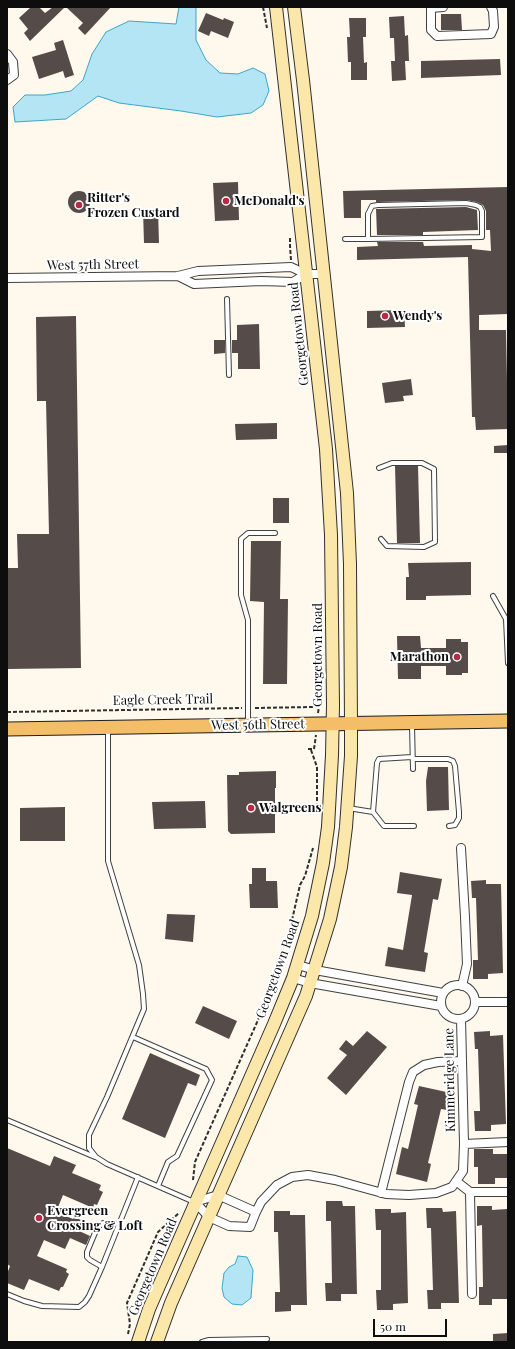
<!DOCTYPE html>
<html>
<head>
<meta charset="utf-8">
<style>
	body { margin:0 }
	#map { position:relative; width:515px; height:1349px; overflow:hidden; background:#fef8ed; font-family:"Playfair Display",serif }
	canvas { display:block }
	.frame { position:absolute; inset:0; border:8px solid #0d0d0d; pointer-events:none }
	.scale { position:absolute; left:373px; top:1319px; width:74px; height:18px; box-sizing:border-box; border:2px solid #0d0d0d; border-top:0; padding-left:5px; font-size:12px; line-height:14px; white-space:nowrap; color:#0d0d0d; -webkit-text-stroke:3px #fff; paint-order:stroke }
</style>
</head>
<body>
<div id="map">
<canvas width="515" height="1349"></canvas>
<div class="frame"></div>
<div class="scale">50 m</div>
</div>
<script>
const g = document.querySelector('canvas').getContext('2d');
g.lineJoin = 'round';
function fill(path, color) { g.fillStyle = color; g.fill(path, 'evenodd'); }
const poly = rows => new Path2D(rows.map(r => 'M' + r).join(''));
function stroke(path, color, width, dash) { g.strokeStyle = color; g.lineWidth = width; g.lineCap = dash ? 'butt' : 'round'; g.setLineDash(dash || []); g.stroke(path); }
function label(font, color, halo, rows, align = 'center') {
  g.font = font + ' "Playfair Display",serif'; g.lineWidth = 4; g.setLineDash([]); g.textBaseline = 'middle'; g.strokeStyle = halo; g.fillStyle = color; for (const [text, x, y, turn = 0] of rows) {
    g.save(); g.translate(x, y); g.rotate((+turn || 0) * Math.PI / 180); g.textAlign = isNaN(turn) ? turn : align; if (halo) g.strokeText(text, 0, 0); g.fillText(text, 0, 0); g.restore();
  }
}
const water = poly([
	[179,7,196,7,196,40,206,60,220,73,238,74,253,68,265,74,269,91,263,105,251,113,217,117,181,111,119,103,98,96,66,119,15,122,13,107,25,95,45,95,71,91,83,80,92,54,106,32,129,21,176,24,179,7],
	[238,1256,247,1257,253,1270,251,1298,242,1305,232,1304,224,1297,222,1288,224,1273,229,1267,235,1264,238,1256]
]);
fill(water, '#b3e5f4');
stroke(water, '#3da5c8', 1);
fill(poly([
	[31,7,39,7,45,13,53,7,65,7,30,41,24,33,28,29,19,18],
	[66,7,111,7,85,35,78,28,83,23],
	[206,13,223,20,224,18,234,22,228,38,211,31,209,36,198,31],
	[441,14,461,14,462,30,441,30],
	[404,16,405,36,408,35,409,61,405,61,406,80,392,81,391,61,395,61,394,38,390,38,389,17],
	[349,18,366,18,366,37,363,37,364,63,367,62,367,80,351,80,351,62,348,62,347,37,350,37],
	[63,40,74,75,65,78,63,71,39,79,32,57,56,50,54,43],
	[500,59,501,75,421,78,421,61],
	[238,182,239,220,215,221,213,183],
	[508,187,508,314,479,315,479,330,506,330,508,429,476,430,475,417,472,417,468,257,357,260,357,247,378,246,377,242,423,242,424,246,472,245,472,249,491,251,490,230,486,230,486,211,483,205,477,202,466,200,376,202,376,200,361,200,361,218,344,218,343,191],
	'68 202a11 11 0 1 1 22 0a11 11 0 1 1-22 0Z',
	[466,207,477,210,478,230,423,232,423,235,377,235,376,209],
	[143,210,158,210,159,243,144,243],
	[404,310,405,327,367,328,367,311],
	[76,316,81,668,7,669,7,568,18,568,17,534,49,534,46,401,37,401,36,317],
	[259,324,260,369,238,369,238,353,232,353,232,340,237,340,237,325],
	[214,340,225,340,225,353,214,354],
	[411,379,413,395,403,396,404,401,385,403,382,383],
	[277,423,277,439,236,440,235,424],
	[508,445,508,453,494,453,494,446],
	[395,466,418,466,420,543,397,543],
	[273,498,289,498,289,523,273,523],
	[251,541,281,541,280,599,288,599,287,684,263,684,264,602,250,601],
	[471,562,471,595,426,596,426,600,406,600,406,577,409,577,408,563],
	[397,636,420,636,421,648,446,648,446,639,461,639,461,642,468,642,468,673,462,673,462,675,446,675,446,666,421,666,421,679,398,679],
	[428,767,448,767,449,810,427,811,426,781],
	[276,771,276,788,275,788,275,833,231,834,228,831,227,775,239,775,239,772],
	[205,801,206,828,154,829,152,802],
	[65,807,65,841,20,841,20,808],
	[252,868,266,868,266,881,277,881,278,908,250,908,249,884,252,884],
	[400,872,442,879,438,900,433,899,424,952,428,953,425,972,385,966,388,947,403,950,412,895,397,893],
	[486,880,486,884,501,884,503,973,488,974,488,979,473,979,473,960,478,960,476,898,472,898,471,881],
	[167,914,195,915,193,942,165,939],
	[203,1006,237,1021,229,1039,195,1023],
	[367,1031,387,1047,346,1095,327,1078,347,1055,339,1049,346,1040,353,1046],
	[490,1031,490,1036,503,1035,506,1124,491,1125,491,1131,475,1131,474,1111,480,1111,478,1049,475,1049,474,1032],
	[150,1053,200,1075,196,1086,188,1083,165,1138,122,1119],
	[419,1086,451,1093,447,1110,441,1109,428,1163,431,1164,427,1182,396,1174,402,1147,408,1149,418,1105,414,1104],
	[7,1148,50,1166,54,1156,76,1165,72,1173,101,1185,99,1190,103,1192,97,1205,94,1204,93,1208,63,1195,56,1212,73,1219,74,1217,81,1220,77,1230,90,1236,86,1245,70,1238,65,1249,44,1240,37,1256,67,1269,66,1272,69,1274,63,1287,61,1287,59,1291,29,1279,24,1290,7,1283,7,1274,10,1266,7,1264],
	[474,1149,493,1149,493,1154,508,1154,508,1178,495,1178,495,1184,478,1184,478,1167,474,1167],
	[326,1201,342,1201,343,1206,355,1206,357,1294,341,1294,341,1301,326,1301,325,1283,332,1283,331,1221,326,1221],
	[477,1206,492,1206,492,1210,507,1209,508,1299,492,1299,492,1305,479,1305,479,1287,483,1287,482,1225,477,1226],
	[426,1208,442,1208,443,1212,456,1211,459,1303,441,1303,441,1309,428,1309,427,1290,433,1290,431,1228,427,1228],
	[375,1209,391,1209,391,1213,406,1212,408,1303,393,1304,393,1310,377,1310,376,1290,381,1290,381,1230,376,1230],
	[274,1211,290,1211,290,1215,305,1215,307,1305,291,1305,291,1311,275,1312,275,1292,280,1292,278,1232,274,1232],
	[508,1333,508,1342,493,1342,493,1334]
]), '#554c49');
const service = poly([
	[345,239,368,239,482,237,482,211,480,207,476,205,466,203,378,205,372,206,368,214,368,239],
	[227,299,229,375],
	[379,468,392,463,422,463,434,469,435,542,424,547,387,546,381,539],
	[493,596,506,619,508,663],
	[248,723,248,620,241,595,241,539,248,533,275,533],
	[412,725,413,769],
	[108,730,108,861,139,965,143,994,144,1009,107,1097,89,1135,89,1148,96,1157,107,1164,194,1202],
	[413,759,448,759,453,761,455,766,459,812,459,818,455,825,449,826],
	[348,808,373,812,384,826,414,826],
	[373,812,377,763,379,759,412,757],
	[133,1037,206,1069,212,1080,177,1156,168,1162,158,1186],
	[7,1120,95,1157],
	[102,1267,90,1260,87,1257,87,1252,97,1228,103,1223,119,1224],
	[7,1294,24,1301,42,1306,79,1307,85,1302,89,1296,102,1267,138,1177],
	[202,1342,209,1340,267,1339]
]);
const minor = poly([
	[443,7,431,8,431,30,437,36,491,34,494,27,493,11,491,7],
	[7,54,13,62,14,75,7,80],
	[178,276,194,284,261,281,293,282,306,274],
	[7,278,178,276,198,271,291,267,306,274,323,274],
	[461,848,465,917,467,964,462,986],
	[298,965,315,970,443,993],
	[293,978,310,983,441,1006],
	'441 1002a17 17 0 1 1 34 0a17 17 0 1 1-34 0Z',
	[475,1002,508,1002],
	[461,1019,464,1144,508,1142],
	[456,1181,470,1192,472,1294],
	[470,1192,508,1192],
	[381,1193,409,1082,413,1072,424,1065,438,1062,462,1061],
	[256,1212,218,1195,195,1202,209,1217,229,1226,250,1227,256,1212,261,1202,277,1185,292,1177,308,1175,335,1180,386,1194,409,1195,436,1193,452,1187,463,1171,464,1144]
]);
const secondary = poly([
	[138,1342,149,1309,159,1286,274,1024,293,978,312,916,323,863,328,827,332,755,333,705,331,535,326,449,276,7],
	[157,1342,171,1303,306,996,330,919,341,867,346,827,351,756,351,724,350,564,347,493,303,80,294,7]
]);
const primary = poly([
	[7,729,508,721]
]);
stroke(service, '#404040', 6);
stroke(minor, '#404040', 10);
stroke(secondary, '#2f2f2f', 14);
stroke(primary, '#1e1e1e', 15);
stroke(poly([
	[263,7,267,28],
	[290,238,290,246,291,260],
	[295,290,299,315],
	[255,708,312,707,319,706],
	[7,712,242,708],
	[318,713,319,706,322,702],
	[308,749,314,749,316,735],
	[311,750,317,767,317,806],
	[294,938,292,929,292,920,300,885,305,876,313,848],
	[193,1180,195,1162,266,1002,275,990],
	[128,1334,130,1324,127,1303,158,1232,179,1213]
]), '#2f2f2f', 2, [4, 2]);
stroke(service, '#fff', 4);
stroke(minor, '#fff', 8);
stroke(secondary, '#fce7aa', 12);
stroke(primary, '#f4bd68', 13);
for (const [x, y, r, color] of [
	[226,201,4,"#b72a45"],
	[79,205,4,"#b72a45"],
	[385,316,4,"#b72a45"],
	[457,657,4,"#b72a45"],
	[251,808,4,"#b72a45"],
	[39,1218,4,"#b72a45"]
]) { const dot = new Path2D(); dot.arc(x, y, r, 0, 2 * Math.PI); g.fillStyle = color; g.fill(dot); stroke(dot, '#fff', 1.5); }
label('bold 13px', '#0d0d0d', '#fff', [
	["Ritter's",87,198],
	["Frozen Custard",87,213],
	["McDonald's",234,201],
	["Wendy's",393,316],
	["Marathon",449,657,"right"],
	["Walgreens",259,808],
	["Evergreen",47,1211],
	["Crossing & Loft",47,1226]
], 'left');
label('13px', '#0d0d0d', '#fff', [
	["West 57th Street",93,265,-1],
	["Georgetown Road",299,334,-96],
	["Georgetown Road",318,655,-90],
	["Eagle Creek Trail",163,700,-1],
	["West 56th Street",258,725,-1],
	["Georgetown Road",278,969,-70],
	["Kimmeridge Lane",450,1080,-91],
	["Georgetown Road",153,1267,-67]
]);
</script>
</body>
</html>
